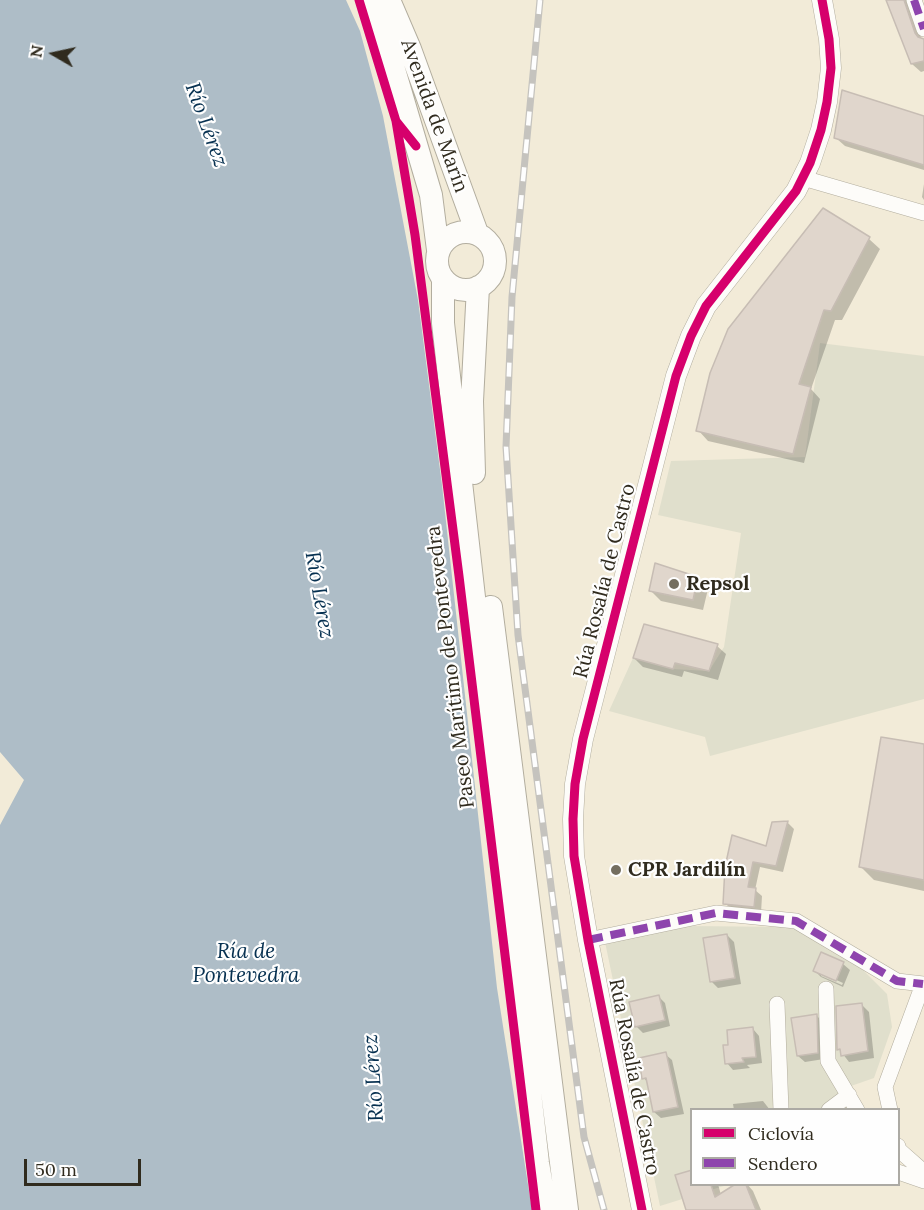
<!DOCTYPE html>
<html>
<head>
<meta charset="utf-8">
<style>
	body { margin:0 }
	#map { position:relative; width:924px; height:1210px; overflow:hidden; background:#f2ebd8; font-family:Lora,serif }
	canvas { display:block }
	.legend { position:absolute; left:690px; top:1108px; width:210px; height:78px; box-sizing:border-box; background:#fefefe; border:2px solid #acaaa4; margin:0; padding:8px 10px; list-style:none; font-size:18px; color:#302b1e }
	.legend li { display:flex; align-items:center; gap:12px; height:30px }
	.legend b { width:30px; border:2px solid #acaaa4 }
	.north { position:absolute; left:24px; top:24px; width:60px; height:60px; -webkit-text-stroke:4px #fefefe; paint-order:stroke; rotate:279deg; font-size:16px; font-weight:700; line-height:24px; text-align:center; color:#302b1e }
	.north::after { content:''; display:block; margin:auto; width:21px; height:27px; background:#302b1e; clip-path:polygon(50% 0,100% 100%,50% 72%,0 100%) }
	.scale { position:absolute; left:24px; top:1159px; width:117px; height:27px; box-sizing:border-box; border:3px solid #302b1e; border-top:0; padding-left:8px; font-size:18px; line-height:21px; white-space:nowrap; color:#302b1e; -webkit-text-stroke:4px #fefefe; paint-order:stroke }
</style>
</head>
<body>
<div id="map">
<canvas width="924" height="1210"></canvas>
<ul class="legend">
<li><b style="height:8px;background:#d6006c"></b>Ciclovía</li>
<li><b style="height:8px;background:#8e44ad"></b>Sendero</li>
</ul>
<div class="north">N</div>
<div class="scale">50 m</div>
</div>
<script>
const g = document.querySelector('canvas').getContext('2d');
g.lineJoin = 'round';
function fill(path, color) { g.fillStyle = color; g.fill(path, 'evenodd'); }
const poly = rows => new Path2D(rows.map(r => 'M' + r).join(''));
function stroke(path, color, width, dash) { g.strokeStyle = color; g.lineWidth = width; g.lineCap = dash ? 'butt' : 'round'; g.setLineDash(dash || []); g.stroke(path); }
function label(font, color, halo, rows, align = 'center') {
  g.font = font + ' Lora,serif'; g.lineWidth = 4.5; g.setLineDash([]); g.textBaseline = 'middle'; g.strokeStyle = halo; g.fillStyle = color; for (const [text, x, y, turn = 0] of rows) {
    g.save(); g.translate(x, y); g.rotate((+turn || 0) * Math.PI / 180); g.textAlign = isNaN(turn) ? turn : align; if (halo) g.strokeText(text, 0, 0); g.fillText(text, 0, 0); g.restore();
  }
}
fill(poly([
	[820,343,924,356,924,699,710,756,705,737,609,711,633,658,673,669,709,671,724,647,741,533,658,515,671,461,805,457],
	[687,926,792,927,860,967,887,994,892,1027,874,1078,851,1086,834,1061,830,983,823,981,824,1061,843,1093,822,1109,692,1110,692,1184,727,1185,660,1206,605,942]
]), '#e0dfcc');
fill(poly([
	[0,0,346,0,360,31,383,116,418,300,442,485,497,988,532,1210,0,1210,0,825,24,780,0,752]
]), '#aebdc7');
fill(poly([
	[888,0,917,0,912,12,922,40,924,39,924,71,921,72,912,64],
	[924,117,924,170,845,146,836,138],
	[924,184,924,200,922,197],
	[823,210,869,239,880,249,842,320,835,320,811,389,820,399,804,463,708,441,698,430],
	[698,578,708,589,703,610,661,601,651,591],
	[717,646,726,654,718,680,684,671,682,677,643,667,634,658],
	[924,745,924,891,874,880,860,866],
	[787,822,794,829,783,872,760,867,755,890,762,896,761,913,732,910,725,903,733,837,767,848],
	[727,935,734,942,741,984,718,988,711,981],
	[822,954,843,964,850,970,843,987,821,977,815,971],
	[821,973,843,983,842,985,821,976],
	[658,996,665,1003,670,1026,643,1033,636,1026],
	[862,1005,869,1012,874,1058,849,1062,839,1049],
	[816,1015,823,1022,824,1059,805,1062,798,1056],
	[753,1029,759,1036,762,1063,747,1065,750,1068,733,1070,727,1063,730,1046],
	[665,1054,672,1060,684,1114,661,1118,654,1112,648,1083,644,1078],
	[763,1101,770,1110,734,1110,733,1104],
	[692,1184,718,1184,721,1195,737,1184,747,1184,753,1191,761,1210,687,1210]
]), '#0003');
const building = poly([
	[886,0,904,0,915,33,918,37,924,39,924,61,911,64,886,0],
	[842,90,924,116,924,165,834,138,842,90],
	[823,208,870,237,831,311,824,310,799,384,811,387,793,454,696,431,710,373,728,329,823,208],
	[655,563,698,577,693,600,649,591,655,563],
	[644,624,718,644,709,671,675,663,673,669,633,658,644,624],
	[881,737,924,744,924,880,859,867,881,737],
	[788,821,776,866,753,862,748,887,756,888,754,907,723,904,725,867,732,835,766,846,772,822,788,821],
	[727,934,735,978,710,982,703,938,727,934],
	[821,952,844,962,836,981,813,971,821,952],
	[659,995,665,1020,635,1027,629,1002,659,995],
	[862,1003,868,1051,841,1056,840,1049,837,1050,836,1006,862,1003],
	[817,1014,818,1053,797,1056,791,1018,817,1014],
	[753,1027,756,1057,742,1058,744,1062,725,1064,723,1045,728,1045,727,1030,753,1027],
	[666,1052,678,1107,653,1112,646,1078,642,1079,639,1058,666,1052],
	[692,1170,692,1185,711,1185,715,1197,734,1185,746,1185,756,1210,686,1210,675,1175,692,1170]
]);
fill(building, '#e0d6cc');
stroke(building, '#c7bdb4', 1.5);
const minor = poly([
	[914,0,924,29],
	[803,178,924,213],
	[588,940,716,913,796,921,897,981,924,984],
	[826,989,828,1061,857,1110],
	[777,1004,781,1110],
	[829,1110,849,1095],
	[890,1110,885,1087,923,984],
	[898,1146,899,1150,924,1172],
	[898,1172,924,1181]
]);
const major = poly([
	[642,1210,588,940,574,856,573,819,575,784,583,739,676,376,691,336,706,306,796,191,810,163,821,130,827,102,831,68,829,39,822,0]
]);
const highway = poly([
	[371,0,388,49,431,195,438,250],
	[389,0,410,49,477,233],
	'437 261a29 29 0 1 1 58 0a29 29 0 1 1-58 0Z',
	[443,280,443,323,538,1163,546,1210],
	[474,473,472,401,478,287],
	[491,607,567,1210]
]);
stroke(minor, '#b2ad9e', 16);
stroke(major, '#b2ad9e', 21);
stroke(highway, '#b2ad9e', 24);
stroke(minor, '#fdfcf9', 15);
stroke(major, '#fdfcf9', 20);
stroke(highway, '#fdfcf9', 22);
const rail = poly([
	[540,0,512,297,506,447,518,635,584,1137,604,1210]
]);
stroke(rail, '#c5c3be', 7);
stroke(rail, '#fefefe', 4.5, [14]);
stroke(poly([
	[914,0,924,29],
	[588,940,716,913,796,921,897,981,923,984]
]), '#8e44ad', 8, [15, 8]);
stroke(poly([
	[359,0,396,121,416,146],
	[396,121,415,235,459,576,536,1210],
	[642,1210,588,940,574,856,573,819,575,784,583,739,676,376,691,336,706,306,796,191,810,163,821,130,827,102,831,68,829,39,822,0]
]), '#d6006c', 9);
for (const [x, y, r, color] of [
	[674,584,6,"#746e5f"],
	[616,870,6,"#746e5f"]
]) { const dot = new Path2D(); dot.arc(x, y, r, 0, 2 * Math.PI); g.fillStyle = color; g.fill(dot); stroke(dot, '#fefefe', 2); }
label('20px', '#302b1e', '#fefefe', [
	["Avenida de Marín",434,116,70],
	["Rúa Rosalía de Castro",605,581,-76],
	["Paseo Marítimo de Pontevedra",451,667,-97],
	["Rúa Rosalía de Castro",634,1077,79]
]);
label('bold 20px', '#302b1e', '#fefefe', [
	["Repsol",686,584],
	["CPR Jardilín",628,870]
], 'left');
label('italic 21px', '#063050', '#fefefe', [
	["Río Lérez",206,125,70],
	["Río Lérez",319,595,80],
	["Ría de",246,952],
	["Pontevedra",246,976],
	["Río Lérez",374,1078,-94]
]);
</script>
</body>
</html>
